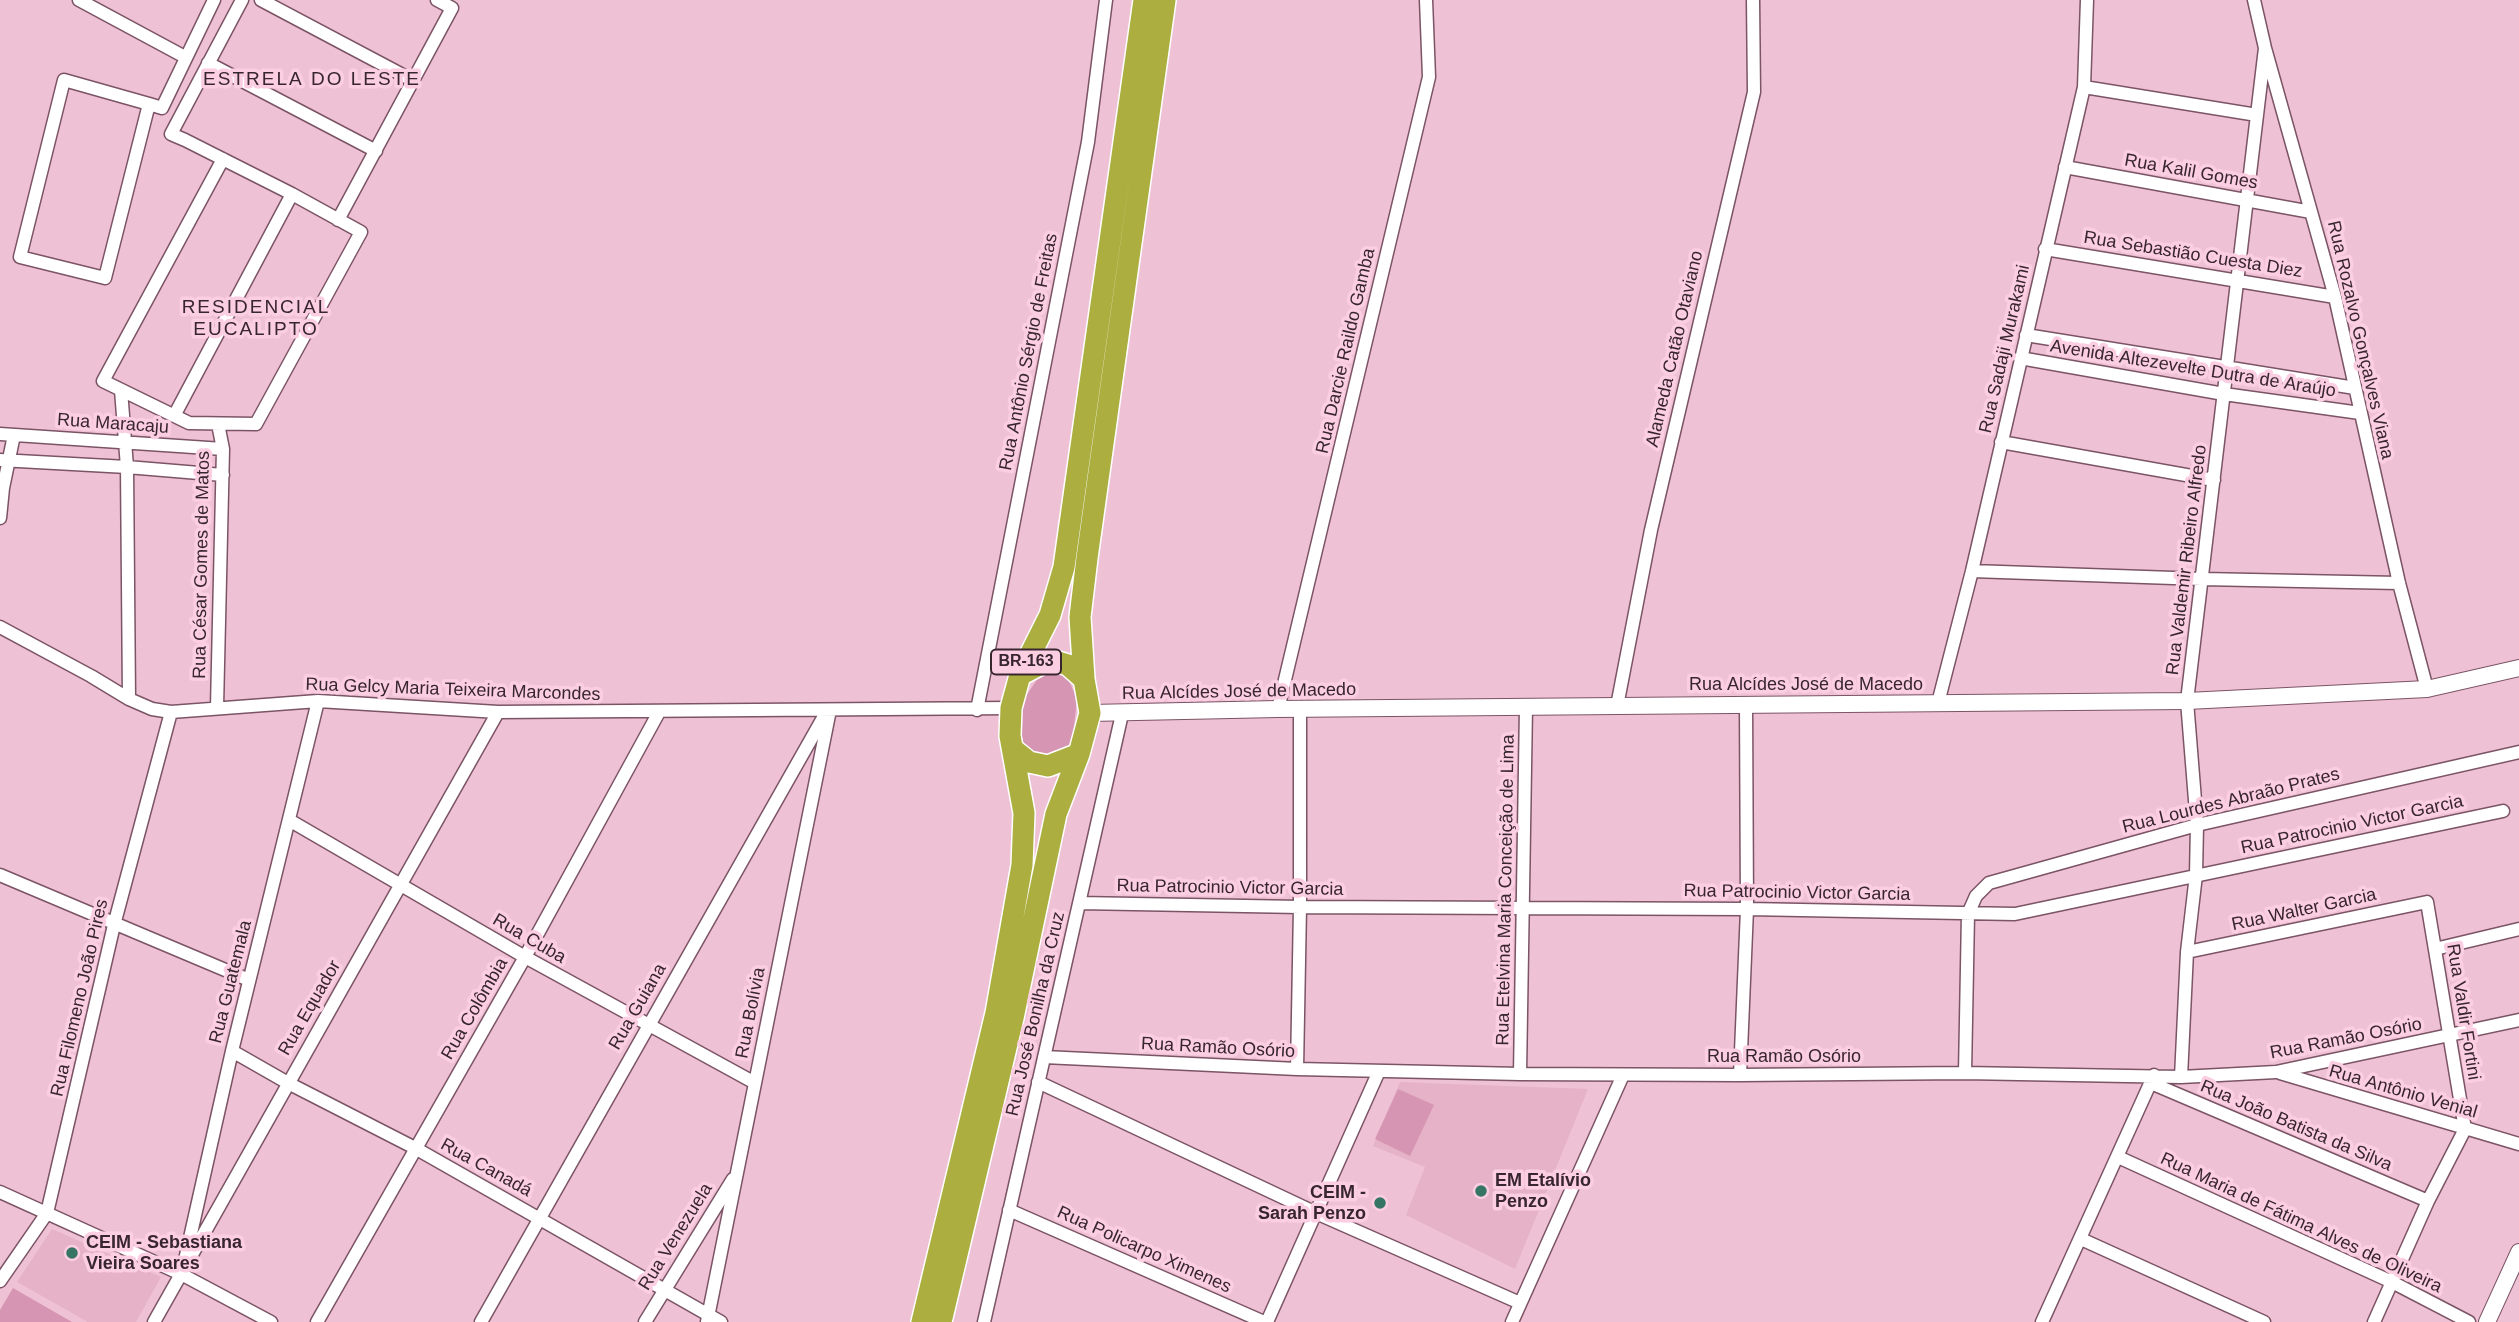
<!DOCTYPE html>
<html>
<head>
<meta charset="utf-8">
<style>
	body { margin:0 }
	canvas { display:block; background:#efc1d4 }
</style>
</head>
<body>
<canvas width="2519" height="1322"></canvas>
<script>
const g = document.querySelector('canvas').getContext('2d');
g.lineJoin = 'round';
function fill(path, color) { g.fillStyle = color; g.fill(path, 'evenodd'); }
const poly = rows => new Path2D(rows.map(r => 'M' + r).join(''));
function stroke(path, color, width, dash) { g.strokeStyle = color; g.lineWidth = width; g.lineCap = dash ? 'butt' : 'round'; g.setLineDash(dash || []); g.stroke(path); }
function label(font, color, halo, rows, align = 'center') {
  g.font = font + ' Helvetica,sans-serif'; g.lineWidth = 7; g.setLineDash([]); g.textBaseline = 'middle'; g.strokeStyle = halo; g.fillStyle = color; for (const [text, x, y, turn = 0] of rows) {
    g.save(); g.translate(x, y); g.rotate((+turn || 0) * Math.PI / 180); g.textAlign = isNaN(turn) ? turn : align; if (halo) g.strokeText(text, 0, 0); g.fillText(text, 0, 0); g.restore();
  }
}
fill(poly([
	[1400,1082,1588,1089,1515,1269,1406,1215,1425,1167,1373,1146],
	[52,1229,161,1277,136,1322,88,1322,17,1282]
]), '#e5b2c8');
fill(poly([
	[1049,671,1059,672,1067,677,1077,698,1073,737,1068,750,1061,758,1027,752,1021,736,1022,709,1026,696,1040,675],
	[1398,1089,1434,1105,1410,1156,1375,1139],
	[13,1288,72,1322,0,1322,0,1310]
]), '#d695b2');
const minor = poly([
	[79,0,185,57],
	[261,0,412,80],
	[2254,0,2265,48,2335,297,2399,583,2427,689],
	[208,63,376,151],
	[2084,87,2257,115],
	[149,104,105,278,20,257,64,80,149,104,162,108,214,0],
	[223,159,103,381,189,423,256,424,361,232,292,194,185,140,171,134,242,0],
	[2065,167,2311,212],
	[338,220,452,8,437,0],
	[2045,249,2335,297],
	[2026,335,2355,388],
	[2020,358,2224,394,2360,413],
	[121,390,127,467,129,699],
	[174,416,292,194],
	[0,434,223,449],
	[2001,442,2214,480],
	[0,460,127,467,223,475],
	[0,518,3,488,14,435],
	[1972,571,2202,579,2399,583],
	[0,627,91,676,129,699,152,709,171,712,318,701,498,712,1011,708],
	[1938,703,1972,571,2084,87,2087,0],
	[1617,706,1651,530,1754,92,1753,0],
	[217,707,223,449,218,424],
	[1278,709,1429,77,1426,0],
	[977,710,1088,142,1106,0],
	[289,820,525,957,755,1083],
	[0,875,249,980],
	[1079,903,1300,907,1747,909,2015,914,2503,811],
	[2435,949,2519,929],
	[2187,952,2427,902,2465,1129,2428,1201,2374,1322],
	[232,1051,288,1083,415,1148,721,1322],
	[1044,1057,1297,1069,1520,1074,1740,1075,1965,1073,2181,1077,2276,1072,2519,1020],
	[1297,1069,1300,907,1300,709],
	[1965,1073,1968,914,1976,896,1989,883,2197,825,2519,752],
	[2280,1073,2519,1144],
	[1520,1074,1526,707],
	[1740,1075,1747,909,1746,704],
	[2181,1077,2187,952,2196,875,2197,825,2187,701,2265,48],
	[1038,1082,1316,1213,1520,1303],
	[2151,1083,2428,1201],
	[2118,1157,2392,1282,2469,1322],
	[0,1192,181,1274,271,1322],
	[1009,1210,1264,1322],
	[2081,1239,2264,1322],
	[185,1260,232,1051,318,701],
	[0,1281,47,1213,114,925,171,712],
	[154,1322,498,712],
	[317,1322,525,957,659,712],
	[481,1322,827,711],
	[645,1322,733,1179],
	[707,1322,829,715],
	[984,1322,1122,714],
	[1267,1322,1379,1071],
	[1512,1322,1623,1075],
	[2042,1322,2154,1075]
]);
const tertiary = poly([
	[1090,713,1278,709,2187,701,2427,689,2519,668],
	[2487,1322,2519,1252]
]);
const trunk = poly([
	[1020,675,1043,663,1055,661,1068,665,1084,679],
	[1014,750,1029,762,1048,766,1079,754],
	[922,1322,996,1013,1022,865,1024,813,1010,736,1011,708,1020,675,1050,615,1064,567,1144,0],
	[941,1322,1013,1018,1056,814,1079,754,1090,713,1084,679,1080,617,1087,558,1165,0]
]);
stroke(minor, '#7b5465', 15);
stroke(tertiary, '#7b5465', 18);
stroke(trunk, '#fff', 24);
stroke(minor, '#fff', 12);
stroke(tertiary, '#fff', 16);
stroke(trunk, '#acaf40', 21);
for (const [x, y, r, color] of [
	[1481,1191,7,"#367563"],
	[1380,1203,7,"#367563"],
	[72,1253,7,"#367563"]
]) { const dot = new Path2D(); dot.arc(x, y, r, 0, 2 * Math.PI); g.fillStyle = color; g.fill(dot); stroke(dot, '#fccee1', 2.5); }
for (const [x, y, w] of [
	[1026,662,70]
]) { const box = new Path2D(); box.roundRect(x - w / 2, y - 12.5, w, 25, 5); g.fillStyle = '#fccee1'; g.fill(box); stroke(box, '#38262e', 2); }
label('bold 16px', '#38262e', null, [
	["BR-163",1026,662]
]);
label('18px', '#38262e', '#fccee1', [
	["Rua Kalil Gomes",2191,172,10],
	["Rua Sebastião Cuesta Diez",2193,255,9],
	["Rua Rozalvo Gonçalves Viana",2360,340,77],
	["Alameda Catão Otaviano",1675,349,-77],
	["Rua Sadaji Murakami",2005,349,-77],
	["Rua Darcie Raildo Gamba",1346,351,-77],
	["Rua Antônio Sérgio de Freitas",1029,352,-79],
	["Avenida Altezevelte Dutra de Araújo",2193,369,9],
	["Rua Maracaju",113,424,4],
	["Rua Valdemir Ribeiro Alfredo",2187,560,-83],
	["Rua César Gomes de Matos",202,565,-89],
	["Rua Alcídes José de Macedo",1806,685],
	["Rua Gelcy Maria Teixeira Marcondes",453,690,2],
	["Rua Alcídes José de Macedo",1239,692,-1],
	["Rua Lourdes Abraão Prates",2231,801,-14],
	["Rua Patrocinio Victor Garcia",2352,825,-12],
	["Rua Patrocinio Victor Garcia",1230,888,1],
	["Rua Etelvina Maria Conceição de Lima",1506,890,-89],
	["Rua Patrocinio Victor Garcia",1797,893,1],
	["Rua Walter Garcia",2304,910,-12],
	["Rua Cuba",529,939,30],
	["Rua Guatemala",231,982,-76],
	["Rua Filomeno João Pires",80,998,-77],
	["Rua Guiana",638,1007,-60],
	["Rua Equador",310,1008,-60],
	["Rua Colômbia",475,1009,-60],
	["Rua Valdir Fortini",2463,1012,81],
	["Rua Bolívia",751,1013,-79],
	["Rua José Bonilha da Cruz",1036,1014,-77],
	["Rua Ramão Osório",2346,1039,-11],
	["Rua Ramão Osório",1218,1048,3],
	["Rua Ramão Osório",1784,1057],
	["Rua Antônio Venial",2403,1092,16],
	["Rua João Batista da Silva",2296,1126,23],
	["Rua Canadá",486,1168,29],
	["Rua Maria de Fátima Alves de Oliveira",2301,1223,25],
	["Rua Venezuela",676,1237,-58],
	["Rua Policarpo Ximenes",1144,1250,24]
]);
label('bold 18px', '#38262e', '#fccee1', [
	["EM Etalívio",1495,1181],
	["Penzo",1495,1202],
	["CEIM -",1366,1193,"right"],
	["Sarah Penzo",1366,1214,"right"],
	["CEIM - Sebastiana",86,1243],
	["Vieira Soares",86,1264]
], 'left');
g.letterSpacing = '2px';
label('19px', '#38262e', '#fccee1', [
	["ESTRELA DO LESTE",312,80],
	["RESIDENCIAL",256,308],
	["EUCALIPTO",256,330]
]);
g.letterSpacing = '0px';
</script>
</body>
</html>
